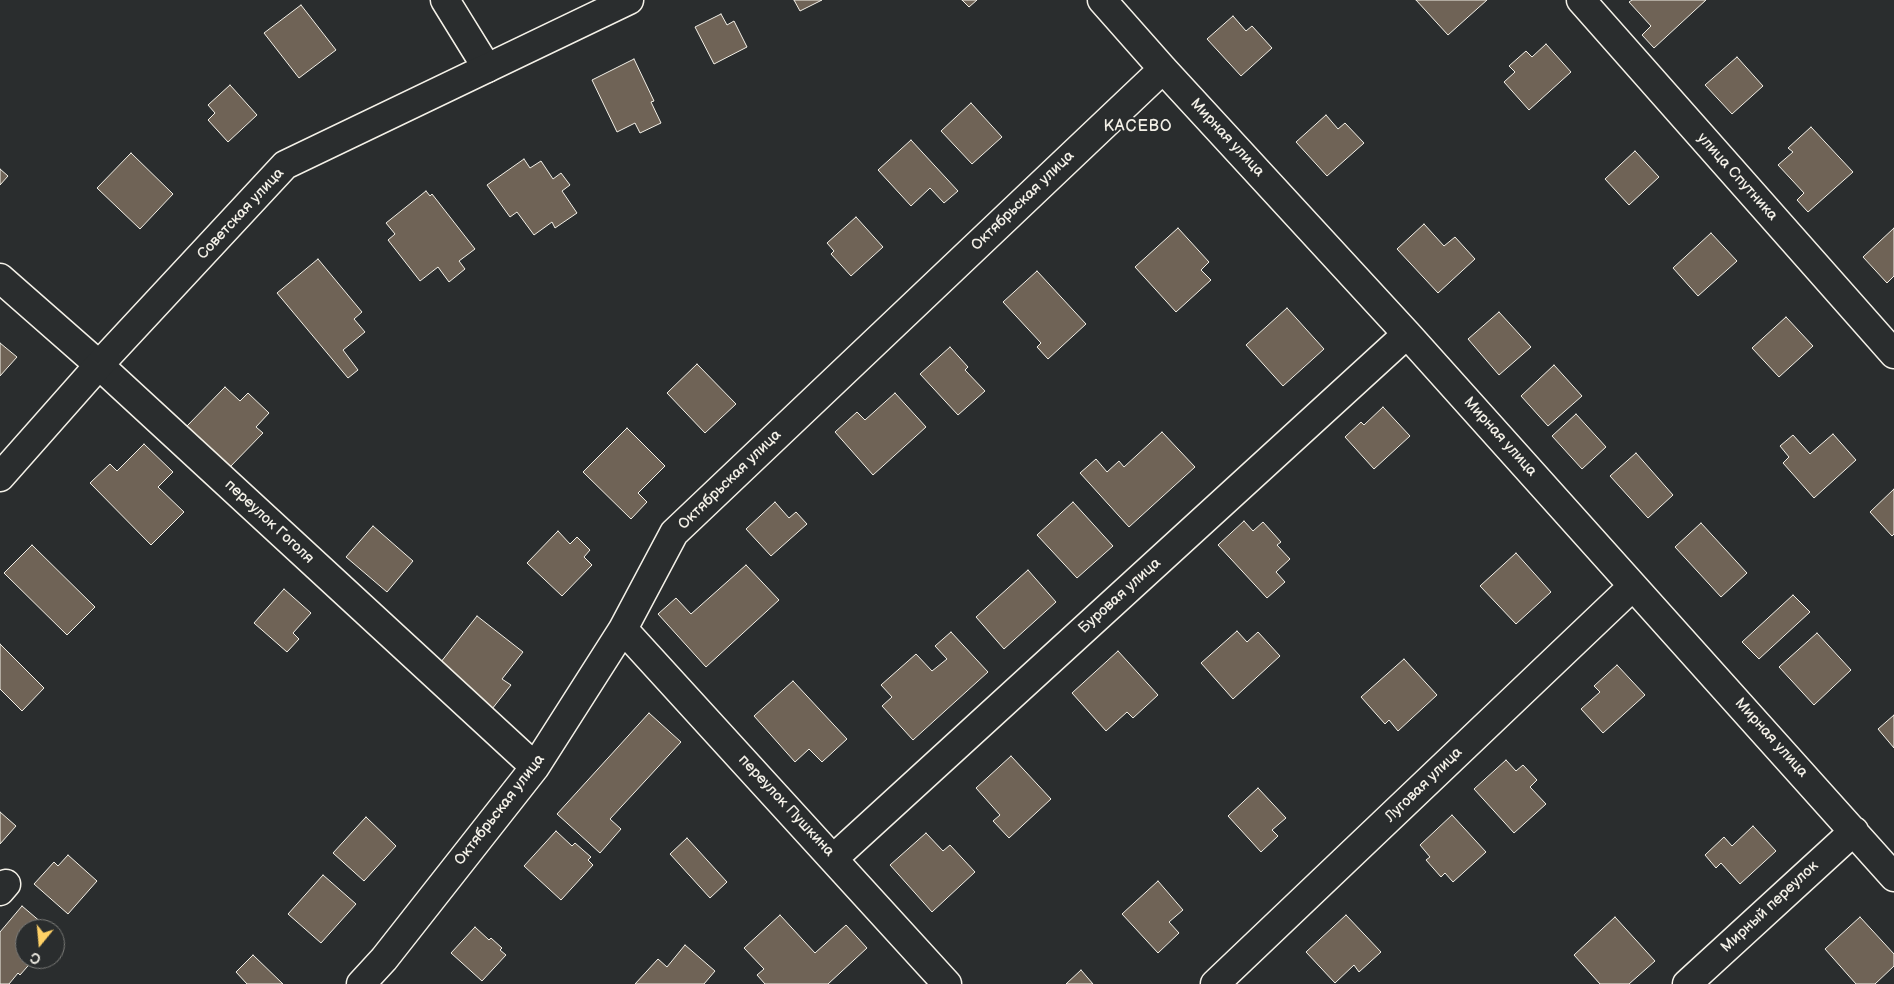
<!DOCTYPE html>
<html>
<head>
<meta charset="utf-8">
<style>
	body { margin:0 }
	#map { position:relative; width:1894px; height:984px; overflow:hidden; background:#2a2d2e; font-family:"Balsamiq Sans",sans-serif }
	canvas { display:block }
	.north { position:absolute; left:15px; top:919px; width:50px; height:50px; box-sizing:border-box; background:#2a2d2e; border:1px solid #7b7b78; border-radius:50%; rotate:197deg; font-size:14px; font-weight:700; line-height:20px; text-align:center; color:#f4f1e8 }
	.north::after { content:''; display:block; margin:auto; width:18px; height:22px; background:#ffd166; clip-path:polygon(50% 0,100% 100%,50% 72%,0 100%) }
</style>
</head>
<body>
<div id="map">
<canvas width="1894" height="984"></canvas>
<div class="north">С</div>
</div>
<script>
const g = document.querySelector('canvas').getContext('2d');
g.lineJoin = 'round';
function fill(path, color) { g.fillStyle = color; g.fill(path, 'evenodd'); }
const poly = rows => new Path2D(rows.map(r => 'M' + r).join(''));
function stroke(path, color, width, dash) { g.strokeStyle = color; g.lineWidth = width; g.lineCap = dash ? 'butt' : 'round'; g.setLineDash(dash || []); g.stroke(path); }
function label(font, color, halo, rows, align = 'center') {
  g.font = font + ' "Balsamiq Sans",sans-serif'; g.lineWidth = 4; g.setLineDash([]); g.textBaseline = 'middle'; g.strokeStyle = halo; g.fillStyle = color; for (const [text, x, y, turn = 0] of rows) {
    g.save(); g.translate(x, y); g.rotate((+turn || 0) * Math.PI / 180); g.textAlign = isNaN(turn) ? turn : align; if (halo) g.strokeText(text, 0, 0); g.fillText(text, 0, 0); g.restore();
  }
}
const building = poly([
	[794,0,822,0,800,11,794,0],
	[962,0,977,0,969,7,962,0],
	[1416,0,1487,0,1448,35,1416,0],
	[1632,0,1706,0,1654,48,1642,35,1651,26,1629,2,1632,0],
	[301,5,336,50,299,78,264,33,301,5],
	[721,14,727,25,734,21,747,47,714,64,695,27,721,14],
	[1233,16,1246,31,1252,26,1272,48,1241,76,1207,39,1233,16],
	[1546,44,1571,72,1529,110,1504,82,1515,72,1509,66,1526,51,1532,57,1546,44],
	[1737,57,1763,86,1732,114,1705,85,1737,57],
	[634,59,654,101,651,102,661,123,640,133,635,123,617,132,592,80,634,59],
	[230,85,257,115,228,142,208,120,215,113,208,105,230,85],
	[971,103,1002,137,972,164,941,131,971,103],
	[1326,115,1338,129,1345,123,1364,143,1327,176,1296,142,1326,115],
	[1811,127,1853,172,1808,212,1797,200,1804,193,1778,165,1793,152,1788,148,1811,127],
	[911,140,958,191,944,203,930,188,911,206,878,170,911,140],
	[1635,151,1659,177,1629,205,1605,179,1635,151],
	[131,153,173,194,140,229,97,188,131,153],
	[524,159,530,168,541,161,553,179,561,173,570,185,562,191,577,213,555,228,552,222,534,235,517,212,510,217,487,185,524,159],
	[0,169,8,176,0,185,0,169],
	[426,191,430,196,432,194,475,249,459,261,465,269,449,282,438,267,420,281,388,240,395,234,386,223,426,191],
	[856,217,883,247,851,276,831,254,834,251,827,243,856,217],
	[1424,224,1444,246,1455,237,1475,259,1438,293,1397,249,1424,224],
	[1178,228,1209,262,1201,270,1211,280,1176,312,1135,267,1178,228],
	[1894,228,1894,276,1887,283,1863,257,1894,228],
	[1711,233,1737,261,1698,296,1673,268,1711,233],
	[318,259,362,312,354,319,365,332,343,350,358,370,348,378,277,293,318,259],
	[1037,271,1086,324,1048,359,1037,347,1041,343,1003,302,1037,271],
	[1287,308,1324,349,1283,386,1246,345,1287,308],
	[1499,312,1531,347,1499,375,1468,339,1499,312],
	[1786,317,1813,346,1779,377,1752,348,1786,317],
	[0,343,17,357,0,376,0,343],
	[950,347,968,367,965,370,985,391,958,415,920,374,950,347],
	[697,364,736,404,705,433,667,393,697,364],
	[1554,365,1582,396,1548,426,1521,396,1554,365],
	[225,387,240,401,248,393,269,413,256,427,263,433,229,468,187,426,225,387],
	[895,393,926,427,873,475,835,432,857,412,865,420,895,393],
	[1383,407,1410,436,1374,469,1345,437,1361,422,1364,425,1383,407],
	[1576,414,1606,447,1582,469,1552,436,1576,414],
	[627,428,665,466,638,493,647,502,631,519,583,472,627,428],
	[1162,432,1195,467,1129,527,1080,473,1096,459,1107,472,1119,461,1124,467,1162,432],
	[1833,434,1856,460,1814,498,1783,463,1789,457,1780,446,1793,435,1810,454,1833,434],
	[144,444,173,472,158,487,184,512,151,545,90,483,110,464,117,471,144,444],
	[1636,453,1673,495,1648,518,1610,476,1636,453],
	[1894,489,1894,534,1892,536,1870,512,1894,489],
	[775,502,789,518,796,512,807,524,771,556,746,529,775,502],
	[1073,502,1113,546,1077,578,1037,535,1073,502],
	[1244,521,1253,531,1263,522,1281,542,1277,545,1290,559,1276,572,1285,582,1267,598,1218,545,1244,521],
	[1701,523,1747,573,1721,597,1675,547,1701,523],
	[373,526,413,561,387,592,346,557,373,526],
	[558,531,570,544,577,537,590,550,584,557,592,565,562,596,527,563,558,531],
	[32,545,95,607,67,635,4,573,32,545],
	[1516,553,1551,592,1516,624,1480,586,1516,553],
	[746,565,779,600,706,667,658,614,676,598,691,614,746,565],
	[1028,570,1056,602,1004,649,976,617,1028,570],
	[284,589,311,613,293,633,299,639,287,652,254,623,284,589],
	[1793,595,1810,612,1759,659,1742,642,1793,595],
	[477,616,523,652,502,679,511,685,492,709,437,667,477,616],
	[1237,631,1247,642,1258,632,1280,656,1233,699,1201,663,1237,631],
	[951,632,988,672,913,740,882,706,892,697,881,685,916,654,932,671,947,659,935,646,951,632],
	[1817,633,1851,670,1814,705,1779,667,1817,633],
	[0,644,44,688,22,711,0,689,0,644],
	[1118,651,1158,695,1133,718,1127,712,1106,731,1072,693,1118,651],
	[1404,659,1437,695,1398,731,1389,720,1385,724,1361,697,1404,659],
	[1617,665,1645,695,1603,733,1581,709,1600,692,1594,686,1617,665],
	[793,681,847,739,822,762,809,749,795,762,754,716,793,681],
	[649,713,681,742,610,819,621,829,600,853,557,814,649,713],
	[1894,715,1894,748,1878,729,1894,715],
	[1011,756,1051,799,1009,838,993,821,1000,815,976,788,1011,756],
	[1506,760,1516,771,1523,765,1537,780,1530,787,1546,804,1514,833,1474,789,1506,760],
	[1258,788,1286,818,1272,830,1278,836,1261,852,1228,816,1258,788],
	[0,812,16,826,0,844,0,812],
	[1452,815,1486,852,1453,882,1445,873,1441,877,1426,860,1430,857,1420,845,1452,815],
	[366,817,396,846,364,881,333,853,366,817],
	[1753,826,1776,851,1740,884,1721,863,1716,868,1705,855,1724,837,1732,846,1753,826],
	[556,831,572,846,575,843,591,857,588,860,593,865,561,900,524,866,556,831],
	[926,833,943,851,950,845,975,872,932,912,890,865,926,833],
	[687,838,727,882,710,898,670,854,687,838],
	[68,855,97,881,68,914,34,884,54,862,58,866,68,855],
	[323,875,356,904,321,943,288,914,323,875],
	[1158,881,1183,910,1169,922,1179,933,1158,953,1122,914,1158,881],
	[22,906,49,929,25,929,25,959,34,959,20,975,18,973,9,984,0,984,0,932,22,906],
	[780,915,815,953,846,925,867,948,828,984,765,984,757,975,764,969,744,948,780,915],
	[1346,915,1381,952,1359,972,1354,965,1335,983,1306,952,1346,915],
	[1615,917,1655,961,1629,984,1600,984,1574,955,1615,917],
	[1860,917,1894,954,1894,966,1875,984,1856,984,1825,949,1860,917],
	[475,927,489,940,491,938,502,948,500,950,506,955,482,981,451,953,475,927],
	[685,945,715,971,704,984,635,984,658,959,667,967,685,945],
	[253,955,283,984,247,984,236,972,253,955],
	[1081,970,1093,984,1066,984,1081,970]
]);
fill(building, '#6f6356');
stroke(building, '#f4f1e8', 1);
const minor = poly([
	[445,0,487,68],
	[1102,0,1163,69,1407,334,1894,877],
	[1581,0,1894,354],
	[0,278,99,365,535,767],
	[623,629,947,984],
	[834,858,1407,334],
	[0,891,6,884],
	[361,984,384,959,535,767,623,629,674,533,1163,69],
	[1215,984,1633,586],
	[1687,984,1854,831]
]);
const tertiary = poly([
	[0,477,99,365,285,165,629,0]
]);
stroke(minor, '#f4f1e8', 31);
stroke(tertiary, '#f4f1e8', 31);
stroke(minor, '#2a2d2e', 28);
stroke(tertiary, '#2a2d2e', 28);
label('15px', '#f4f1e8', '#2a2d2e', [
	["Мирная улица",1227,138,47],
	["улица Спутника",1737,177,48],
	["Октябрьская улица",1023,201,-44],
	["Советская улица",241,214,-47],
	["Мирная улица",1500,437,48],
	["Октябрьская улица",730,480,-44],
	["переулок Гоголя",269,522,43],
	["Буровая улица",1120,596,-42],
	["Мирная улица",1771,738,48],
	["Луговая улица",1424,785,-44],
	["переулок Пушкина",786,806,47],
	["Октябрьская улица",500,810,-52],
	["Мирный переулок",1770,907,-43]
]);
g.letterSpacing = '1px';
label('16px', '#f4f1e8', '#2a2d2e', [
	["КАСЕВО",1138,127]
]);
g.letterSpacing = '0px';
</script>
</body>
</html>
